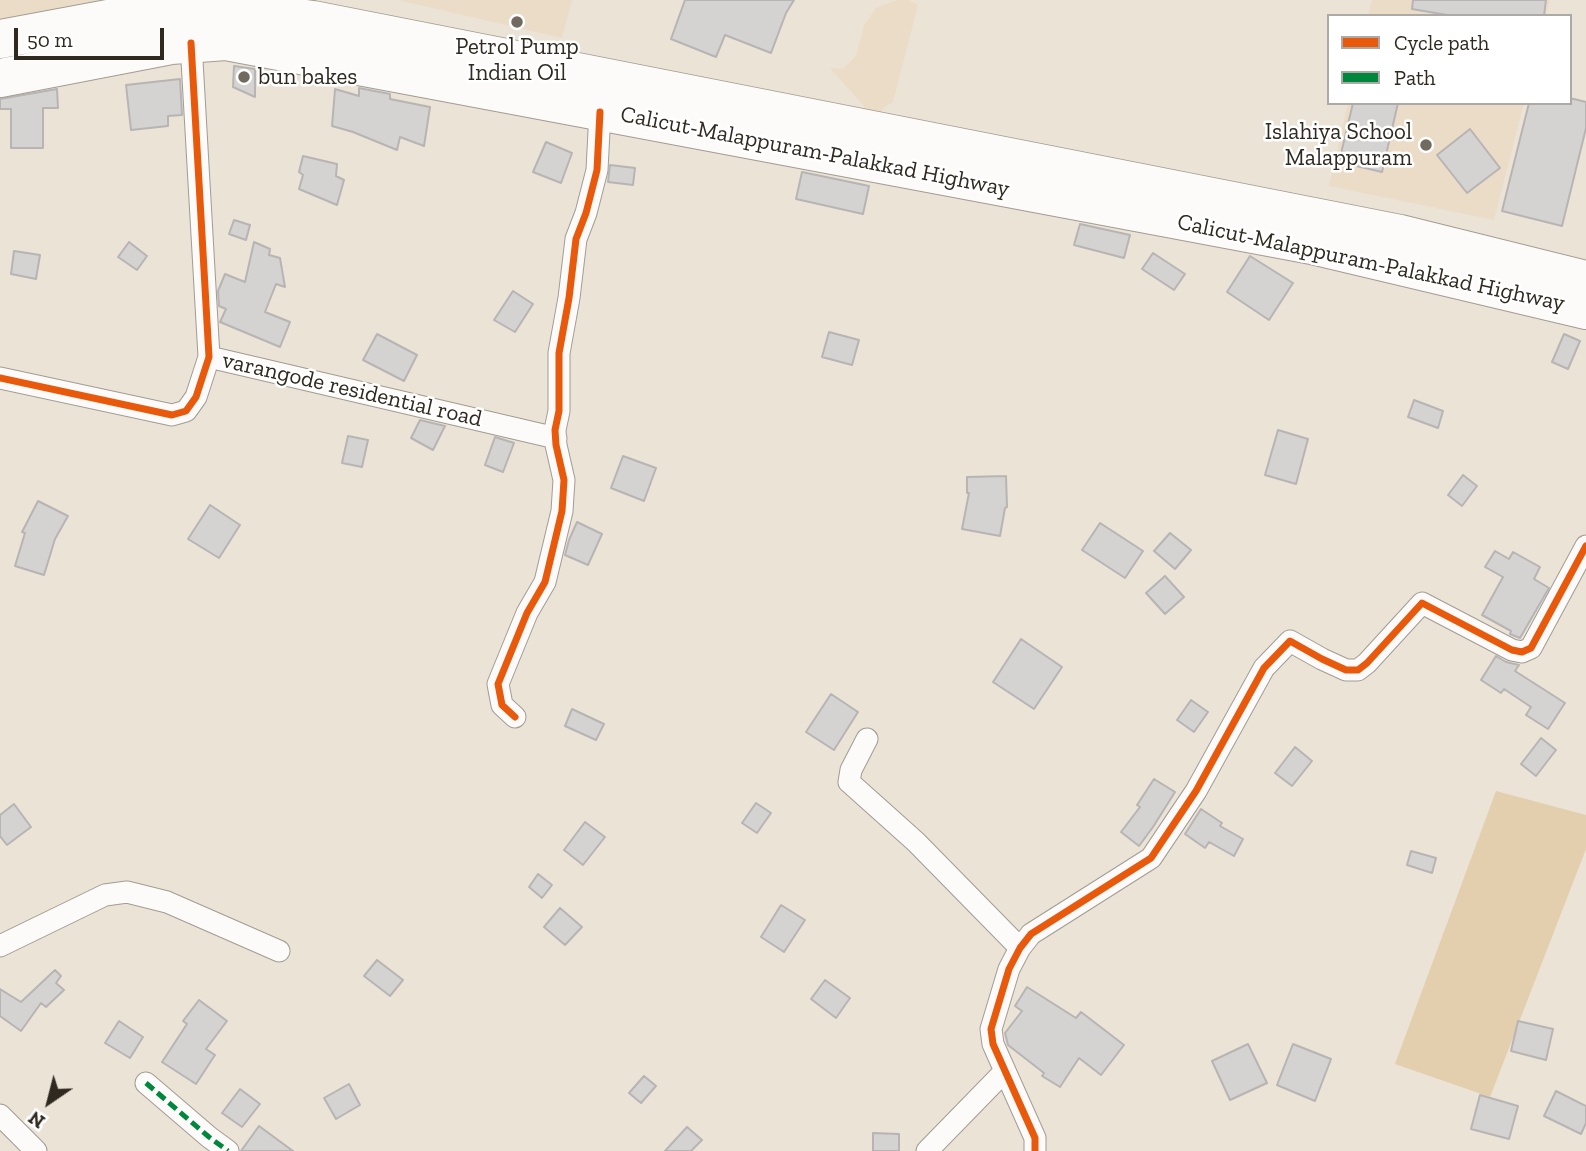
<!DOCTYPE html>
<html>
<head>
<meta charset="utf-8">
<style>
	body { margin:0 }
	#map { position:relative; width:1586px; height:1151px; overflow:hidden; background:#ebe3d6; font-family:"Zilla Slab",serif }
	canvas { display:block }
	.legend { position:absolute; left:1327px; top:14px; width:245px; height:91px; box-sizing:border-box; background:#fff; border:2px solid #aca9a6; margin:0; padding:9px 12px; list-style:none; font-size:21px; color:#2f2920 }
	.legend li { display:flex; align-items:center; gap:14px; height:35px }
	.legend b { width:35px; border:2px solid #aca9a6 }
	.north { position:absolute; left:14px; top:1067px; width:70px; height:70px; -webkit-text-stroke:5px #fff; paint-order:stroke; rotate:215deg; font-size:19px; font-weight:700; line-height:28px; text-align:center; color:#2f2920 }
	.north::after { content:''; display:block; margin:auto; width:24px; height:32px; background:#2f2920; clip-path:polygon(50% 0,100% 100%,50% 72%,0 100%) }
	.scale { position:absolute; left:14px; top:28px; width:150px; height:32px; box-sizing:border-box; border:4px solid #2f2920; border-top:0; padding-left:9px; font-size:21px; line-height:24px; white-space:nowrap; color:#2f2920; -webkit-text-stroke:5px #fff; paint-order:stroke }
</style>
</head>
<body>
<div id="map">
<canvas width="1586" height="1151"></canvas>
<ul class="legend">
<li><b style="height:9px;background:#e8590c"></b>Cycle path</li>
<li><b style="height:9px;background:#00873e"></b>Path</li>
</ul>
<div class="north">N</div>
<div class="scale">50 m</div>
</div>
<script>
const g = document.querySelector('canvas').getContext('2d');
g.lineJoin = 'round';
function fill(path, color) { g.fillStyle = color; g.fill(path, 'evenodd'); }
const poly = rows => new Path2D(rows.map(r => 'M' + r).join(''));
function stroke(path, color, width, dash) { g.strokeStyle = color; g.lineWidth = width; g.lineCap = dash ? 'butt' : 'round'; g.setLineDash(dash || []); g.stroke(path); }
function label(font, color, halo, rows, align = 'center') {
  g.font = font + ' "Zilla Slab",serif'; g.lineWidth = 5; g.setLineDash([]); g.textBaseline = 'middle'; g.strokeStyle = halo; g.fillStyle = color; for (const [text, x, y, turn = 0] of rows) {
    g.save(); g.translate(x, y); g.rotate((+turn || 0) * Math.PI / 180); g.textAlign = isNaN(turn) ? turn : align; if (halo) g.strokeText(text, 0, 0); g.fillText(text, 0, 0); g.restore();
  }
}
fill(poly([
	[0,0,111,0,0,23],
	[398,0,572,0,562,38],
	[897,0,909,0,918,5,893,102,883,108,877,126,862,120,864,106,830,68,843,69,856,56,864,26,876,8],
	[1372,0,1550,0,1546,16,1368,16],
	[1348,103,1524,103,1494,220,1329,186]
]), '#ebdcc7');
fill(poly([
	[1496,791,1586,815,1586,849,1490,1097,1395,1064]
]), '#e3ceae');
const building = poly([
	[685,0,794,0,786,13,771,53,725,35,716,57,671,39,685,0],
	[1413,0,1546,0,1544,16,1453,16,1412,9,1413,0],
	[234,66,255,69,255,97,233,87,234,66],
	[180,79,182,115,168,116,168,126,131,130,126,85,180,79],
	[359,88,390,94,390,99,430,107,424,146,400,137,397,150,353,132,332,126,335,89,359,96,359,88],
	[57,89,58,108,43,108,43,148,11,148,11,109,0,109,0,99,57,89],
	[1570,98,1586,102,1586,128,1562,226,1502,211,1529,103,1570,103,1570,98],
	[1353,103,1398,103,1382,172,1339,162,1353,103],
	[1470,129,1500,168,1467,193,1437,155,1470,129],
	[546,142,572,153,561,183,533,172,546,142],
	[303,156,337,164,336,176,344,180,337,205,299,189,303,175,299,172,303,156],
	[610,165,635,168,633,185,608,182,610,165],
	[802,172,869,186,863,214,796,199,802,172],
	[234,220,250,225,246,240,229,234,234,220],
	[1080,224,1130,235,1124,258,1074,245,1080,224],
	[129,242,147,256,137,270,118,257,129,242],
	[254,242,270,249,269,255,280,258,285,287,276,284,265,312,290,322,280,347,220,322,226,309,219,306,218,291,225,274,245,282,254,242],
	[14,251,40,255,36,279,11,274,14,251],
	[1153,253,1185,274,1174,290,1142,269,1153,253],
	[1250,256,1293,283,1269,320,1227,292,1250,256],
	[513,291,533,304,515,332,494,320,513,291],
	[829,332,859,340,852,365,822,357,829,332],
	[377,334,417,355,404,381,363,360,377,334],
	[1564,334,1580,341,1568,369,1552,362,1564,334],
	[1414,400,1443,411,1438,428,1408,417,1414,400],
	[420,420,445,426,433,450,411,438,420,420],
	[1278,430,1308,439,1296,484,1265,475,1278,430],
	[348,436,368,440,362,467,342,463,348,436],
	[495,437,514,443,503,472,485,465,495,437],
	[623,456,656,468,644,501,611,488,623,456],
	[1463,475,1477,486,1462,506,1448,495,1463,475],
	[1006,476,1007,507,1005,508,1000,536,962,529,969,493,967,493,967,477,1006,476],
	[38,501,68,516,55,539,44,575,15,566,25,533,22,532,38,501],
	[210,505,240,525,219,558,188,539,210,505],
	[577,522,602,534,588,565,565,555,569,540,577,522],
	[1100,523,1143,551,1125,578,1082,550,1100,523],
	[1170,533,1191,550,1175,569,1154,551,1170,533],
	[1495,551,1509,559,1513,552,1540,567,1534,579,1549,588,1520,638,1510,634,1511,631,1482,615,1503,577,1485,567,1495,551],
	[1165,576,1184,597,1165,614,1146,593,1165,576],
	[1021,639,1062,667,1034,709,993,682,1021,639],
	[1496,656,1506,662,1519,665,1515,671,1565,703,1548,729,1526,715,1531,707,1504,689,1501,693,1481,680,1496,656],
	[831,694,858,712,834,750,806,732,831,694],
	[1191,700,1208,712,1194,732,1177,720,1191,700],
	[572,709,604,724,596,740,565,726,572,709],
	[1541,738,1556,750,1536,776,1521,764,1541,738],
	[1295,747,1312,761,1292,786,1275,773,1295,747],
	[1154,779,1175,792,1153,827,1139,846,1121,832,1140,807,1137,805,1154,779],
	[756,803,771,813,757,833,742,823,756,803],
	[14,804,31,827,7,845,0,836,0,815,14,804],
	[1201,809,1222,823,1220,826,1243,839,1234,856,1209,842,1205,848,1185,834,1201,809],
	[585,822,605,837,583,865,564,850,585,822],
	[1411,851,1436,858,1432,873,1407,865,1411,851],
	[538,874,552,885,542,898,529,887,538,874],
	[781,905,805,920,784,952,761,937,781,905],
	[560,908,582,927,565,945,544,927,560,908],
	[377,960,403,980,390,996,364,976,377,960],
	[55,970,61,976,56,983,64,990,46,1007,41,1003,21,1031,0,1016,0,989,21,1002,55,970],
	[825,980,850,998,836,1018,811,999,825,980],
	[1027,987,1076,1018,1081,1012,1124,1045,1101,1075,1079,1058,1060,1087,1042,1076,1044,1073,1008,1045,1005,1033,1022,1011,1015,1006,1027,987],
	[199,1000,227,1021,206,1049,215,1055,196,1084,162,1062,187,1024,183,1021,199,1000],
	[119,1021,143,1037,130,1058,105,1043,119,1021],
	[1518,1021,1553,1029,1546,1060,1511,1051,1518,1021],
	[1248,1044,1267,1083,1230,1100,1212,1061,1248,1044],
	[1293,1044,1331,1059,1315,1101,1277,1085,1293,1044],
	[644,1076,656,1086,641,1103,629,1093,644,1076],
	[349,1084,360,1105,336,1119,324,1098,349,1084],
	[240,1089,260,1104,242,1127,222,1113,240,1089],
	[1556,1091,1586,1106,1586,1123,1581,1134,1544,1116,1556,1091],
	[1480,1095,1518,1106,1509,1139,1471,1129,1480,1095],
	[259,1126,293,1151,241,1151,259,1126],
	[687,1127,702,1140,691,1151,665,1151,687,1127],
	[873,1133,899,1134,899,1151,873,1151,873,1133]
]);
fill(building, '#d5d3d2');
stroke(building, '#b7b4b3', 2);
const street = poly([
	[209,357,556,438],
	[0,378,172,415,186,411,196,397,209,357,191,43],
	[515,717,502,705,498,684,527,613,545,582,562,511,564,480,556,445,555,430,559,411,559,353,569,298,576,239,586,213,597,170,600,112],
	[867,739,851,770,849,782,916,842,1020,948],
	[0,946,105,895,127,892,167,902,279,951],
	[146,1083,209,1137,228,1151],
	[0,1115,36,1151],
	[927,1151,1005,1071],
	[1035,1151,1035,1138,993,1044,991,1029,1009,969,1020,948,1031,934,1151,858,1196,791,1264,668,1290,641,1322,659,1346,670,1358,670,1367,663,1422,603,1512,650,1522,652,1531,648,1586,546]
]);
const highway = poly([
	[0,39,167,8,230,9,313,20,1400,234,1586,280],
	[0,78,171,45,226,41,1312,245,1586,310]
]);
stroke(street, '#a29c92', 23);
stroke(highway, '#a29c92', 40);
stroke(street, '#fcfbf9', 21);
stroke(highway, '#fcfbf9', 38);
stroke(poly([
	[146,1083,209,1137,228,1151]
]), '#00873e', 5, [10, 5]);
stroke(poly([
	[0,378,172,415,186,411,196,397,209,357,191,43],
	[515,717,502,705,498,684,527,613,545,582,562,511,564,480,556,445,555,430,559,411,559,353,569,298,576,239,586,213,597,170,600,112],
	[1035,1151,1035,1138,993,1044,991,1029,1009,969,1020,948,1031,934,1151,858,1196,791,1264,668,1290,641,1322,659,1346,670,1358,670,1367,663,1422,603,1512,650,1522,652,1531,648,1586,546]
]), '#e8590c', 7);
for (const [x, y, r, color] of [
	[517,22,7,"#716a60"],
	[244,77,7,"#716a60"],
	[1426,145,7,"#716a60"]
]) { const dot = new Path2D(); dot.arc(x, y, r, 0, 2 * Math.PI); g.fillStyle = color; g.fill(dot); stroke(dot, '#fff', 2.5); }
label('23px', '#2f2920', '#fff', [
	["Petrol Pump",517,47],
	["Indian Oil",517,73],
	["bun bakes",258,77,"left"],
	["Islahiya School",1412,132,"right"],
	["Malappuram",1412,158,"right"]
]);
label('23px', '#2f2920', '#fff', [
	["Calicut-Malappuram-Palakkad Highway",815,152,11],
	["Calicut-Malappuram-Palakkad Highway",1371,263,12],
	["varangode residential road",352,390,13]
]);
</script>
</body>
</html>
